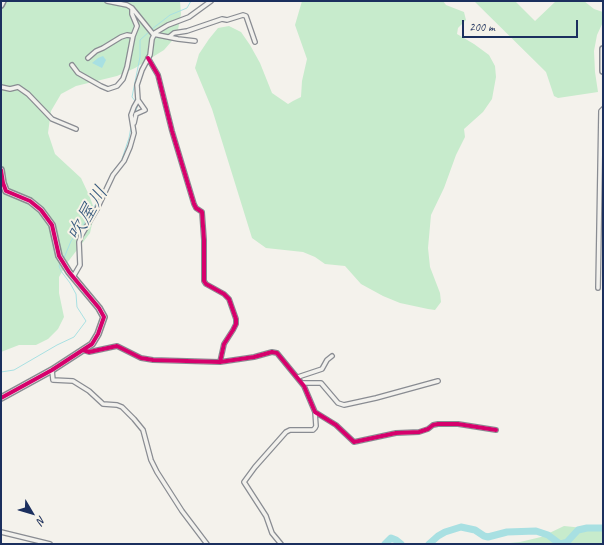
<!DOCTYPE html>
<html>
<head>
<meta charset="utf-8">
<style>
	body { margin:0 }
	#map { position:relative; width:604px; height:545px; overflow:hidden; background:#f4f2ec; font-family:Caveat,sans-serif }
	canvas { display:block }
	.frame { position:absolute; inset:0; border:2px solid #1b2f5e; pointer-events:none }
	.north { position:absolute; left:12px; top:493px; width:40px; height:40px; -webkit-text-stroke:3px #f7f3e8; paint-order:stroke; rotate:128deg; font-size:11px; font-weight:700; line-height:16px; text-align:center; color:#1b2f5e }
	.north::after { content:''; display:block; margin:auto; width:14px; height:18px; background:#1b2f5e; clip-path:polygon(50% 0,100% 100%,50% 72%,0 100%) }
	.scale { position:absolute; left:462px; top:20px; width:116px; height:18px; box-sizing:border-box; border:2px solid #1b2f5e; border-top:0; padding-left:5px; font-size:12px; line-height:14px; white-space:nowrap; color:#1b2f5e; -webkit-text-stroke:3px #f7f3e8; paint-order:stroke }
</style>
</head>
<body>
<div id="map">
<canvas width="604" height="545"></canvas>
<div class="frame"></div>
<div class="north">N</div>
<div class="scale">200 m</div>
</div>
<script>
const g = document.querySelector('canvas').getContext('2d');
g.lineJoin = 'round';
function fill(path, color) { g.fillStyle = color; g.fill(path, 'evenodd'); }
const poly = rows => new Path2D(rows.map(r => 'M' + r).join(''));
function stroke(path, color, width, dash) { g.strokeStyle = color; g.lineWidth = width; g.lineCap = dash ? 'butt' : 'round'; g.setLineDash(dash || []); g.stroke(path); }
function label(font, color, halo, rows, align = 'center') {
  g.font = font + ' Caveat,"Klee One",sans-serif'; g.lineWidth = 4; g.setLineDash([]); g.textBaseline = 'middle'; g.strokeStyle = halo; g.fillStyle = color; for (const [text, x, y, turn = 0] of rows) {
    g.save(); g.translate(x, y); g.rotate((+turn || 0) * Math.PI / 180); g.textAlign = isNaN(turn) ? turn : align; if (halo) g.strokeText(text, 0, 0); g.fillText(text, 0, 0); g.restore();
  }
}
fill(poly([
	[1,1,180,1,181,14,177,35,164,50,135,68,117,76,76,86,61,94,51,111,48,133,55,154,81,178,89,195,95,211,90,233,67,263,59,277,59,293,64,317,58,329,48,339,36,345,19,345,1,352],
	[302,1,443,1,446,5,464,12,466,20,458,28,457,34,474,44,489,55,495,66,496,77,492,99,483,112,464,129,465,137,456,155,444,188,431,215,428,248,430,267,440,293,441,302,435,310,428,309,400,303,383,296,361,284,345,266,325,264,315,257,303,252,266,248,252,238,212,109,195,68,199,54,209,39,218,28,229,26,241,32,250,45,260,63,272,93,288,104,293,101,301,97,302,81,307,59,295,25],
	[474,1,515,1,535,21,556,1,584,1,594,9,603,12,603,22,597,35,594,51,595,72,598,92,558,98,554,96,546,72],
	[564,526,603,530,603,544,499,544,520,542,541,537]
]), '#c7ebcc');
fill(poly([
	[103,56,106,60,102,68,92,63,98,58]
]), '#a8e0e2');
stroke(poly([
	[152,29,170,15,187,8,191,1],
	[136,102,132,97,140,57,140,40,150,31],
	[133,118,138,105],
	[64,258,71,241,82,227,100,197,113,171,121,162,129,138,131,127],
	[1,372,14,370,57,345,74,337,86,321,77,307,76,294,70,283,61,271,59,266,61,262]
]), '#a8e0e2', 1);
stroke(poly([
	[385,544,391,538,396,540,401,544],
	[429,544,438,536,445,532,461,527,475,530,484,536,488,537,507,532,536,531,548,535,560,544,567,542,578,530,587,528,603,528]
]), '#a8e0e2', 7);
const street = poly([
	[107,1,127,5,132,8,153,34,168,25,189,17,211,1],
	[153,34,178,39,195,41],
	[169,37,174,33,187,31,222,19,227,20,243,15,246,16,255,42],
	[88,58,96,51,103,48,121,37,127,35,133,36,137,26,132,14,132,8],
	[148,58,158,75,172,131,194,204,196,208,202,212,204,240,204,281,206,284,224,294,229,299,236,319,236,324,233,330,224,344,220,362],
	[72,65,78,73,101,86,108,89,117,86,123,79,127,67,133,36],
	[1,87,10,89,18,87,28,94,52,119,76,129],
	[134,123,136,114,145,110,138,100,137,85,142,70,150,55,152,39,154,35],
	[73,277,80,265,79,242,81,236,97,209,113,175,124,161,130,147,134,133,131,115,134,107,138,100],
	[598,288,601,111,603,109],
	[83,350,89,352,117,346,141,358,153,360,220,362,254,357,272,352,277,353,304,386,315,412,336,425,354,442,396,433,419,432,428,429,433,425,438,424,458,424,496,430],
	[52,370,53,380,73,381,89,391,103,404,117,405,122,407,134,419,143,430,151,460,157,472,182,511,207,544],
	[298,377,322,369,327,360,332,356],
	[302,383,321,383,338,403,344,405,376,398,438,381],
	[1,532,50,544],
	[281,544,272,533,266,516,244,482,255,467,286,432,290,430,313,430,315,428,316,426,315,412]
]);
const secondary = poly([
	[1,5,3,1],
	[603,49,603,71],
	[1,170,3,183,6,191,30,201,41,210,52,225,59,256,69,272,99,308,104,317,98,334,92,344,52,370,1,398]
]);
stroke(street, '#898c92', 6);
stroke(secondary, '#898c92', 8);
stroke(street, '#f2f1ed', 3.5);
stroke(secondary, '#f2f1ed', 5);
stroke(poly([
	[148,58,158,75,172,131,194,204,196,208,202,212,204,240,204,281,206,284,224,294,229,299,236,319,236,324,233,330,224,344,220,362],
	[1,170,3,183,6,191,30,201,41,210,52,225,59,256,69,272,99,308,104,317,98,334,92,344,52,370,1,398],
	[83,350,89,352,117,346,141,358,153,360,220,362,254,357,272,352,277,353,304,386,315,412,336,425,354,442,396,433,419,432,428,429,433,425,438,424,458,424,496,430]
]), '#d6006c', 4);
label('italic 20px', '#36597e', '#f7f3e8', [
	["吹屋川",88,214,-59]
]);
</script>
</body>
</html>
